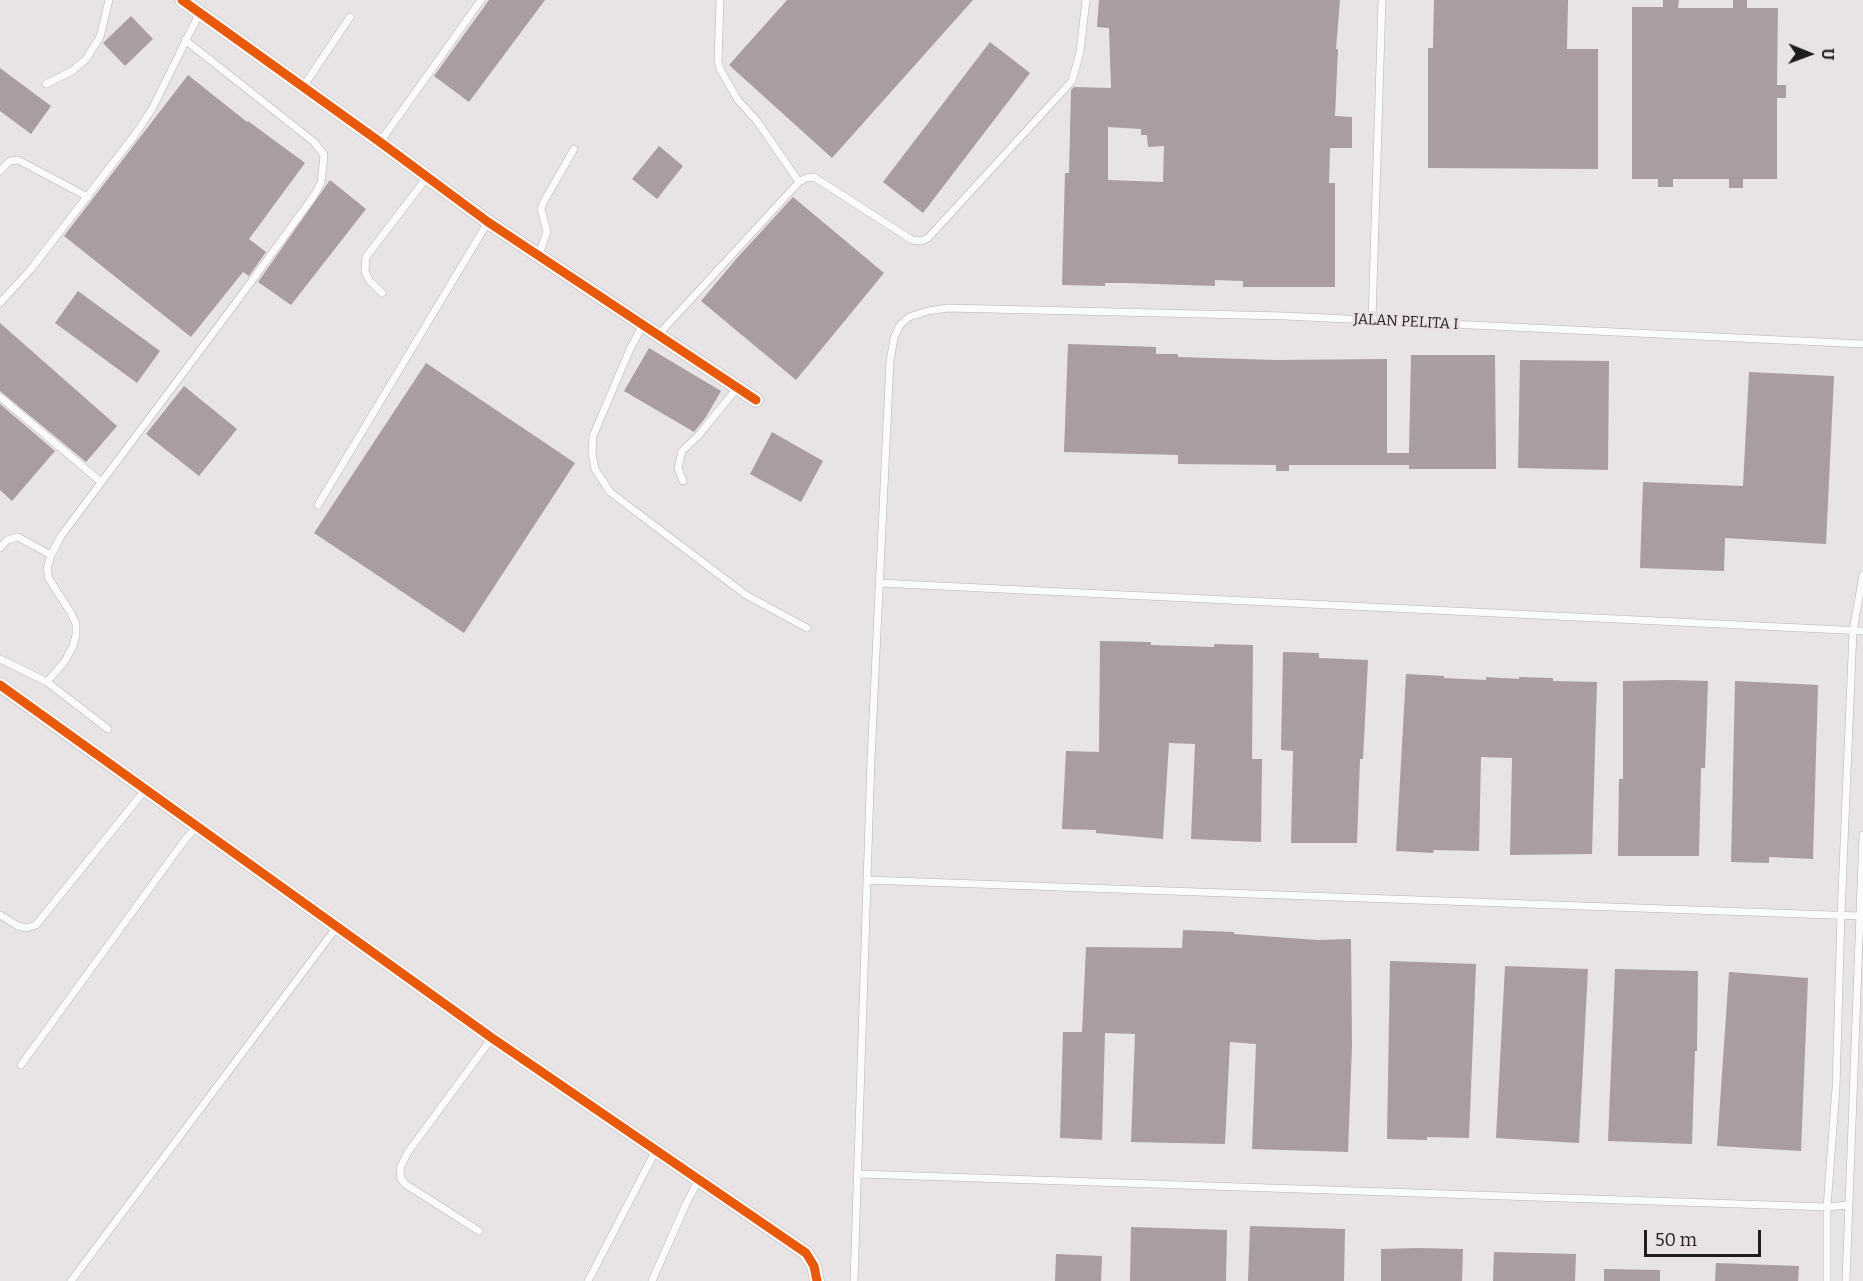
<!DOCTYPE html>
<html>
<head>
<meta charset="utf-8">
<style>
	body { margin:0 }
	#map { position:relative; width:1863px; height:1281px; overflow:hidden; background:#e8e3e5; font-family:Bitter,serif }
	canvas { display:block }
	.north { position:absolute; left:1779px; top:24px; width:60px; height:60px; -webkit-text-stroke:4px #eae1e5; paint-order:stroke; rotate:91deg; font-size:16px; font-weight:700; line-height:24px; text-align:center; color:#201d1f }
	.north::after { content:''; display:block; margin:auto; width:21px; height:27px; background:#201d1f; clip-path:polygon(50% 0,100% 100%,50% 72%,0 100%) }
	.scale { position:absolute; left:1644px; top:1230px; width:117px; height:27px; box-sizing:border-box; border:3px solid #201d1f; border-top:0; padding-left:8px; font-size:18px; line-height:21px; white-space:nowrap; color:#201d1f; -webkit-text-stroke:4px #eae1e5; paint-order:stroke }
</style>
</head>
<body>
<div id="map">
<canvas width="1863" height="1281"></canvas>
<div class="north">U</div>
<div class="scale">50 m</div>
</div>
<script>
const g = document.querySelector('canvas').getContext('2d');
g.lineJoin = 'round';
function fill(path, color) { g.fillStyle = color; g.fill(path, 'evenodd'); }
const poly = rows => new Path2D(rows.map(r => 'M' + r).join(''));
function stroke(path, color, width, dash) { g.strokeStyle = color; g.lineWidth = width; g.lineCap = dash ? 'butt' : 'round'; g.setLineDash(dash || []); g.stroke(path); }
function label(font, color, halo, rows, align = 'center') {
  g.font = font + ' Bitter,serif'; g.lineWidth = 6; g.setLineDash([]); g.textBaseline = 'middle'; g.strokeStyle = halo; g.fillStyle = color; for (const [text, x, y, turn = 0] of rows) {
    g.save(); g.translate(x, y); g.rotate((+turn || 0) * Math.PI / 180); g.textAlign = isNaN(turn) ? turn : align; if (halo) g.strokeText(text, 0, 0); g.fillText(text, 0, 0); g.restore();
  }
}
fill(poly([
	[489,0,545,0,469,102,434,76],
	[787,0,973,0,832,158,729,65],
	[1099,0,1340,0,1336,49,1338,49,1335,116,1352,117,1352,148,1330,148,1329,183,1335,183,1335,287,1243,287,1243,281,1215,280,1215,286,1126,283,1105,283,1105,286,1062,285,1065,173,1069,173,1071,90,1074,87,1111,88,1109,28,1097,27],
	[1108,127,1141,129,1141,135,1147,135,1148,147,1164,146,1163,182,1108,180],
	[1434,0,1568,0,1567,49,1598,49,1598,169,1428,168,1428,48,1433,48],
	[1663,0,1679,0,1678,8,1733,8,1733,0,1747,0,1747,8,1778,8,1777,85,1786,85,1786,98,1777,98,1777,179,1743,179,1743,188,1729,188,1729,179,1673,179,1673,187,1658,187,1658,179,1632,179,1632,7,1663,7],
	[131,16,153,39,125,66,103,43],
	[990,42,1030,73,923,213,883,182],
	[0,68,51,106,31,134,0,111],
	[188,75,247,122,248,121,305,163,249,239,266,252,249,276,243,272,191,337,64,236],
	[659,146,683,166,657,199,632,179],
	[330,180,366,209,291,305,258,282],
	[793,197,884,273,796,380,701,301,737,258],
	[78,291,160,351,137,383,55,323],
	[0,323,117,426,86,462,0,391],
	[1068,344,1156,347,1156,354,1178,354,1178,357,1276,360,1387,359,1387,453,1409,453,1411,355,1495,355,1496,469,1409,469,1409,465,1289,465,1289,471,1276,471,1276,465,1178,464,1178,455,1064,452],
	[649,348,721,391,706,417,694,432,624,391],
	[1520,360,1609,361,1608,470,1518,468],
	[426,363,575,463,464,633,314,533],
	[1749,372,1834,376,1826,544,1725,538,1724,571,1640,568,1643,482,1743,486],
	[184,386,237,429,199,476,146,434],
	[0,404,55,451,12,501,0,490],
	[772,432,823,461,801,502,750,474],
	[1100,641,1151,642,1151,645,1214,647,1214,644,1253,645,1252,759,1262,759,1261,842,1191,839,1195,744,1169,743,1163,839,1096,833,1096,830,1062,829,1066,751,1099,752],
	[1283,652,1319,653,1319,658,1368,660,1363,759,1360,759,1357,843,1291,843,1293,751,1281,750],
	[1406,674,1444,676,1444,678,1486,680,1486,677,1519,679,1519,677,1553,678,1553,681,1597,682,1592,854,1510,855,1512,758,1481,757,1479,851,1434,850,1433,853,1396,851],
	[1672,680,1708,681,1705,768,1701,768,1699,856,1618,856,1619,779,1623,779,1623,681],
	[1735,681,1818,685,1813,859,1769,857,1769,863,1731,862],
	[1183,930,1234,932,1234,934,1318,940,1351,939,1352,1046,1348,1152,1252,1149,1256,1044,1230,1042,1225,1144,1131,1142,1135,1034,1105,1033,1102,1140,1060,1138,1063,1032,1082,1032,1086,947,1182,948],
	[1390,961,1476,964,1469,1138,1427,1137,1427,1140,1387,1139],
	[1505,966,1588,969,1579,1143,1496,1138],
	[1615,969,1698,971,1697,1051,1695,1051,1692,1144,1608,1141],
	[1729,972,1808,978,1801,1151,1717,1146],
	[1250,1226,1345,1229,1344,1281,1248,1281],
	[1131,1227,1227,1230,1226,1281,1130,1281],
	[1418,1248,1463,1249,1462,1281,1381,1281,1381,1249],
	[1494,1252,1576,1254,1575,1281,1493,1281],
	[1056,1254,1102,1256,1101,1281,1055,1281],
	[1716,1263,1799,1266,1798,1281,1715,1281],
	[1604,1269,1660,1270,1660,1281,1604,1281]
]), '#a99ca3');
const lane = poly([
	[720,0,718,62,721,71,738,100,757,121,799,182],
	[46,84,72,71,86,59,100,37,109,0],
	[303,87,350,17],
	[380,142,481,0],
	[0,171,10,161,18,160,88,197],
	[539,254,547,232,541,209,543,203,574,149],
	[382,293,369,280,365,272,366,257,428,176],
	[0,303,31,269,134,136,152,109,200,12],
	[1372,320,1382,0],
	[643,325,630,349,593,436,592,453,595,469,610,492,746,595,807,628],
	[658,335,799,182,806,178,814,177,912,240,921,241,928,238,1072,81,1080,52,1086,0],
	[0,397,100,481],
	[683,481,678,468,682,451,698,436,737,388],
	[318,505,488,222],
	[0,548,7,540,18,537,51,555],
	[879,583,1863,631],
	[0,659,47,682,108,729],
	[47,682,65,661,73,646,76,635,76,624,71,613,49,579,47,569,51,555,61,536,240,297,313,197,321,183,324,155,314,142,185,40],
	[867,880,1859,916],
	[0,915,18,926,26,928,36,925,145,790],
	[21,1065,184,841,196,827],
	[859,1174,1827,1207,1848,1205],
	[479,1231,405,1184,401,1179,400,1168,408,1152,492,1038],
	[71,1281,336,928],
	[588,1281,656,1150],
	[652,1281,686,1204,699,1179],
	[854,1281,871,759,890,361,894,338,900,325,909,317,928,311,948,308,1285,316,1863,344],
	[1827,1281,1827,1207,1836,1088,1841,915,1853,631,1863,575],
	[1846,1281,1863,835]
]);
const street = poly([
	[182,0,380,142,488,222,756,400],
	[0,685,492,1038,806,1253,814,1266,817,1281]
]);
stroke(lane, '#b6b3b4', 8);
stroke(street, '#b6b3b4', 15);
stroke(lane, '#fcfbfb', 7);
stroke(street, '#fcfbfb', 14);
stroke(poly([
	[182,0,380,142,488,222,756,400],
	[0,685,492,1038,806,1253,814,1266,817,1281]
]), '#e8590c', 9);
label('15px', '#201d1f', '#eae1e5', [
	["JALAN PELITA I",1406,322,3]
]);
</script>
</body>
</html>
